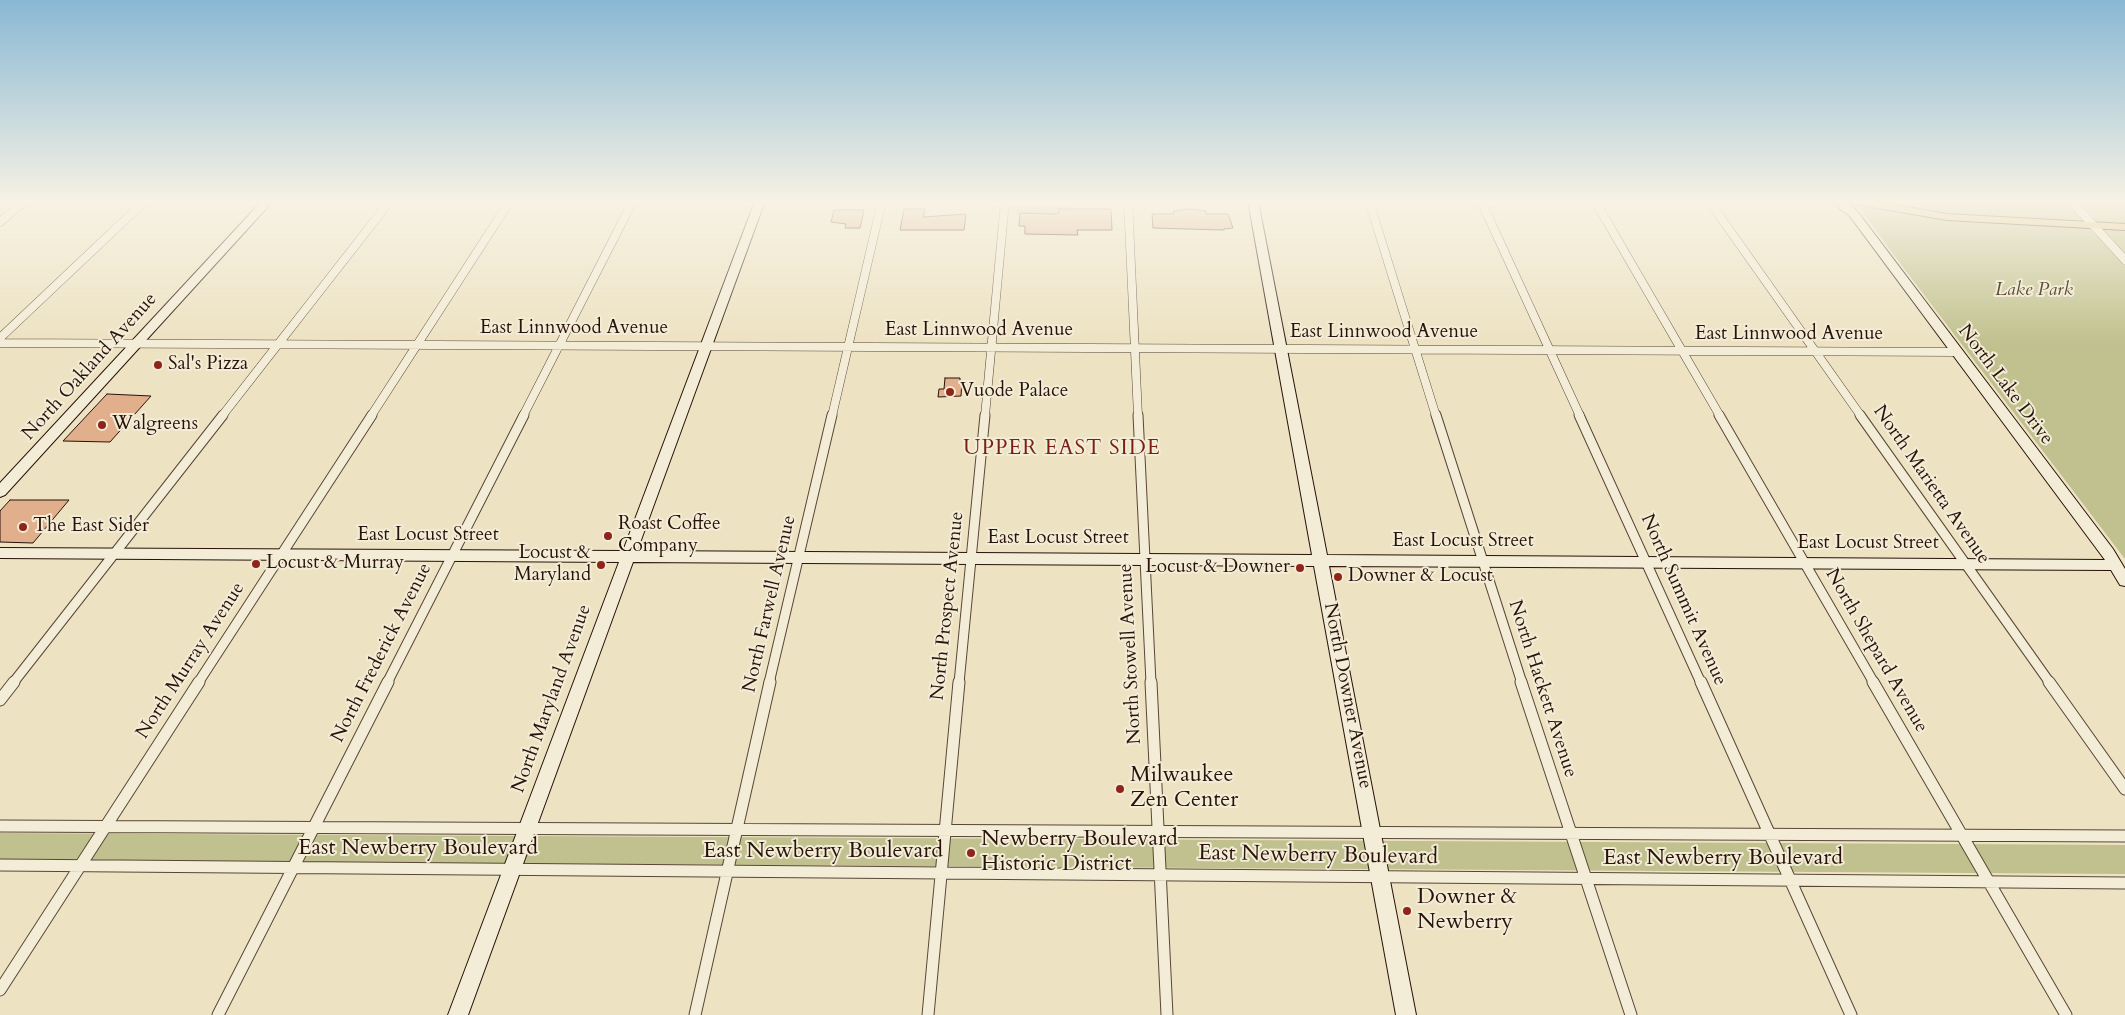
<!DOCTYPE html>
<html>
<head>
<meta charset="utf-8">
<style>
	body { margin:0 }
	canvas { display:block; background:#ede2c2 }
</style>
</head>
<body>
<canvas width="2125" height="1015"></canvas>
<script>
const g = document.querySelector('canvas').getContext('2d');
g.lineJoin = 'round';
function fill(path, color) { g.fillStyle = color; g.fill(path, 'evenodd'); }
const poly = rows => new Path2D(rows.map(r => 'M' + r).join(''));
function stroke(path, color, width, dash) { g.strokeStyle = color; g.lineWidth = width; g.lineCap = dash ? 'butt' : 'round'; g.setLineDash(dash || []); g.stroke(path); }
function label(font, color, halo, rows, align = 'center') {
  g.font = font + ' Cardo,serif'; g.lineWidth = 4; g.setLineDash([]); g.textBaseline = 'middle'; g.strokeStyle = halo; g.fillStyle = color; for (const [text, x, y, turn = 0] of rows) {
    g.save(); g.translate(x, y); g.rotate((+turn || 0) * Math.PI / 180); g.textAlign = isNaN(turn) ? turn : align; if (halo) g.strokeText(text, 0, 0); g.fillText(text, 0, 0); g.restore();
  }
}
fill(poly([
	[1855,201,2125,201,2125,559,1890,250],
	[1016,206,1067,206,1067,209,1059,209,1059,213,1020,213,1020,215,1016,215],
	[0,833,2125,845,2125,874,0,860]
]), '#c0c18e');
const building = poly([
	[904,209,925,209,923,217,966,214,964,230,900,230,904,209],
	[1059,209,1111,209,1112,230,1077,230,1078,235,1025,234,1025,226,1019,226,1020,213,1055,214,1059,213,1059,209],
	[1189,209,1206,211,1206,214,1228,214,1233,228,1224,229,1224,230,1153,228,1152,214,1174,214,1174,211,1189,209],
	[834,210,864,210,860,228,845,228,846,224,831,222,834,210],
	[945,378,960,378,960,381,962,381,961,396,938,397,939,389,944,389,945,378],
	[107,394,151,396,110,442,63,441,107,394],
	[10,500,69,500,33,543,0,542,0,511,10,500]
]);
fill(building, '#e1af8c');
stroke(building, '#281209', 1);
const streetFar2 = poly([
	[1128,201,1138,416],
	[1369,201,1436,416],
	[1481,201,1580,416],
	[1595,201,1720,416],
	[1709,201,1861,416],
	[2071,201,2125,260],
	[0,222,25,201],
	[0,338,145,201],
	[1,343,1957,352],
	[222,416,390,201],
	[371,416,510,201],
	[523,416,633,201],
	[832,416,882,201],
	[985,416,1005,201]
]);
const streetFar1 = poly([
	[1138,415,1151,683],
	[1436,415,1522,683],
	[1579,415,1701,683],
	[1719,415,1874,683],
	[1860,415,2050,683],
	[13,683,223,415],
	[198,683,372,415],
	[387,683,524,415],
	[769,683,832,415],
	[959,683,985,415]
]);
const street = poly([
	[1151,682,1167,1015],
	[1521,682,1631,1015],
	[1701,682,1851,1015],
	[1873,682,2066,1015],
	[2049,682,2125,789],
	[0,700,14,682],
	[0,826,2125,836],
	[0,865,2125,883],
	[0,990,199,682],
	[218,1015,388,682],
	[695,1015,770,682],
	[928,1015,959,682]
]);
const secondary = poly([
	[262,201,273,201,5,495,0,497,0,483,262,201],
	[755,201,765,201,637,551,1312,555,1248,201,1258,201,1327,555,2105,560,1849,215,1841,210,1835,201,1845,201,1857,211,2113,549,2125,569,2125,586,2120,585,2111,570,1329,566,1416,1015,1396,1015,1314,566,633,562,468,1015,448,1015,619,562,0,558,0,548,623,551,755,201]
]);
const primary = poly([
	[1848,201,1873,201,1947,214,2125,224,2125,230,1947,220,1854,204,1848,201]
]);
stroke(streetFar2, '#594637', 9);
stroke(streetFar1, '#594637', 11);
stroke(street, '#594637', 13);
stroke(secondary, '#281209', 2);
stroke(primary, '#281209', 2);
stroke(streetFar2, '#f3ecd7', 8);
stroke(streetFar1, '#f3ecd7', 9);
stroke(street, '#f3ecd7', 11);
fill(secondary, '#f3ecd7');
fill(primary, '#e6c181');
const sky = g.createLinearGradient(0, 0, 0, 343);
sky.addColorStop(0, '#89b8d4');
sky.addColorStop(0.59, '#f7f2e4');
sky.addColorStop(1, '#f7f2e400');
g.fillStyle = sky;
g.fillRect(0, 0, 2125, 343);
for (const [x, y, r, color] of [
	[158,365,5,"#8f2418"],
	[950,392,5,"#8f2418"],
	[102,425,5,"#8f2418"],
	[23,527,5,"#8f2418"],
	[608,536,5,"#8f2418"],
	[256,564,5,"#8f2418"],
	[601,565,5,"#8f2418"],
	[1300,568,5,"#8f2418"],
	[1338,577,5,"#8f2418"],
	[1120,789,5,"#8f2418"],
	[971,853,5,"#8f2418"],
	[1407,911,5,"#8f2418"]
]) { const dot = new Path2D(); dot.arc(x, y, r, 0, 2 * Math.PI); g.fillStyle = color; g.fill(dot); stroke(dot, '#f3ecd7', 2); }
label('italic 19px', '#5d4f38', '#f3ecd7', [
	["Lake Park",2034,291]
]);
label('19px', '#281209', '#f3ecd7', [
	["East Linnwood Avenue",574,329],
	["East Linnwood Avenue",979,331],
	["East Linnwood Avenue",1384,333],
	["East Linnwood Avenue",1789,335],
	["North Oakland Avenue",90,367,-48],
	["North Lake Drive",2005,385,53],
	["North Marietta Avenue",1931,485,55],
	["East Locust Street",428,536],
	["East Locust Street",1058,539],
	["East Locust Street",1463,542],
	["East Locust Street",1868,544],
	["North Summit Avenue",1683,600,66],
	["North Farwell Avenue",770,604,-77],
	["North Prospect Avenue",948,606,-84],
	["North Shepard Avenue",1876,651,60],
	["North Frederick Avenue",382,653,-63],
	["North Stowell Avenue",1131,654,-93],
	["North Murray Avenue",191,661,-57],
	["North Hackett Avenue",1542,689,72],
	["North Downer Avenue",1347,696,79],
	["North Maryland Avenue",552,699,-70]
]);
label('19px', '#281209', '#f3ecd7', [
	["Sal's Pizza",168,365],
	["Vuode Palace",960,392],
	["Walgreens",112,425],
	["Roast Coffee",618,525],
	["Company",618,547],
	["The East Sider",33,527],
	["Locust &",591,554,"right"],
	["Maryland",591,576,"right"],
	["Locust & Murray",266,564],
	["Locust & Downer",1290,568,"right"],
	["Downer & Locust",1348,577]
], 'left');
g.letterSpacing = '1px';
label('21px', '#7a1f14', '#f3ecd7', [
	["UPPER EAST SIDE",1062,449]
]);
g.letterSpacing = '0px';
label('22px', '#281209', '#f3ecd7', [
	["Milwaukee",1130,776],
	["Zen Center",1130,801],
	["Newberry Boulevard",981,840],
	["Historic District",981,865],
	["Downer &",1417,898],
	["Newberry",1417,923]
], 'left');
label('22px', '#281209', '#f3ecd7', [
	["East Newberry Boulevard",418,849],
	["East Newberry Boulevard",823,852],
	["East Newberry Boulevard",1318,856,1],
	["East Newberry Boulevard",1723,859]
]);
</script>
</body>
</html>
